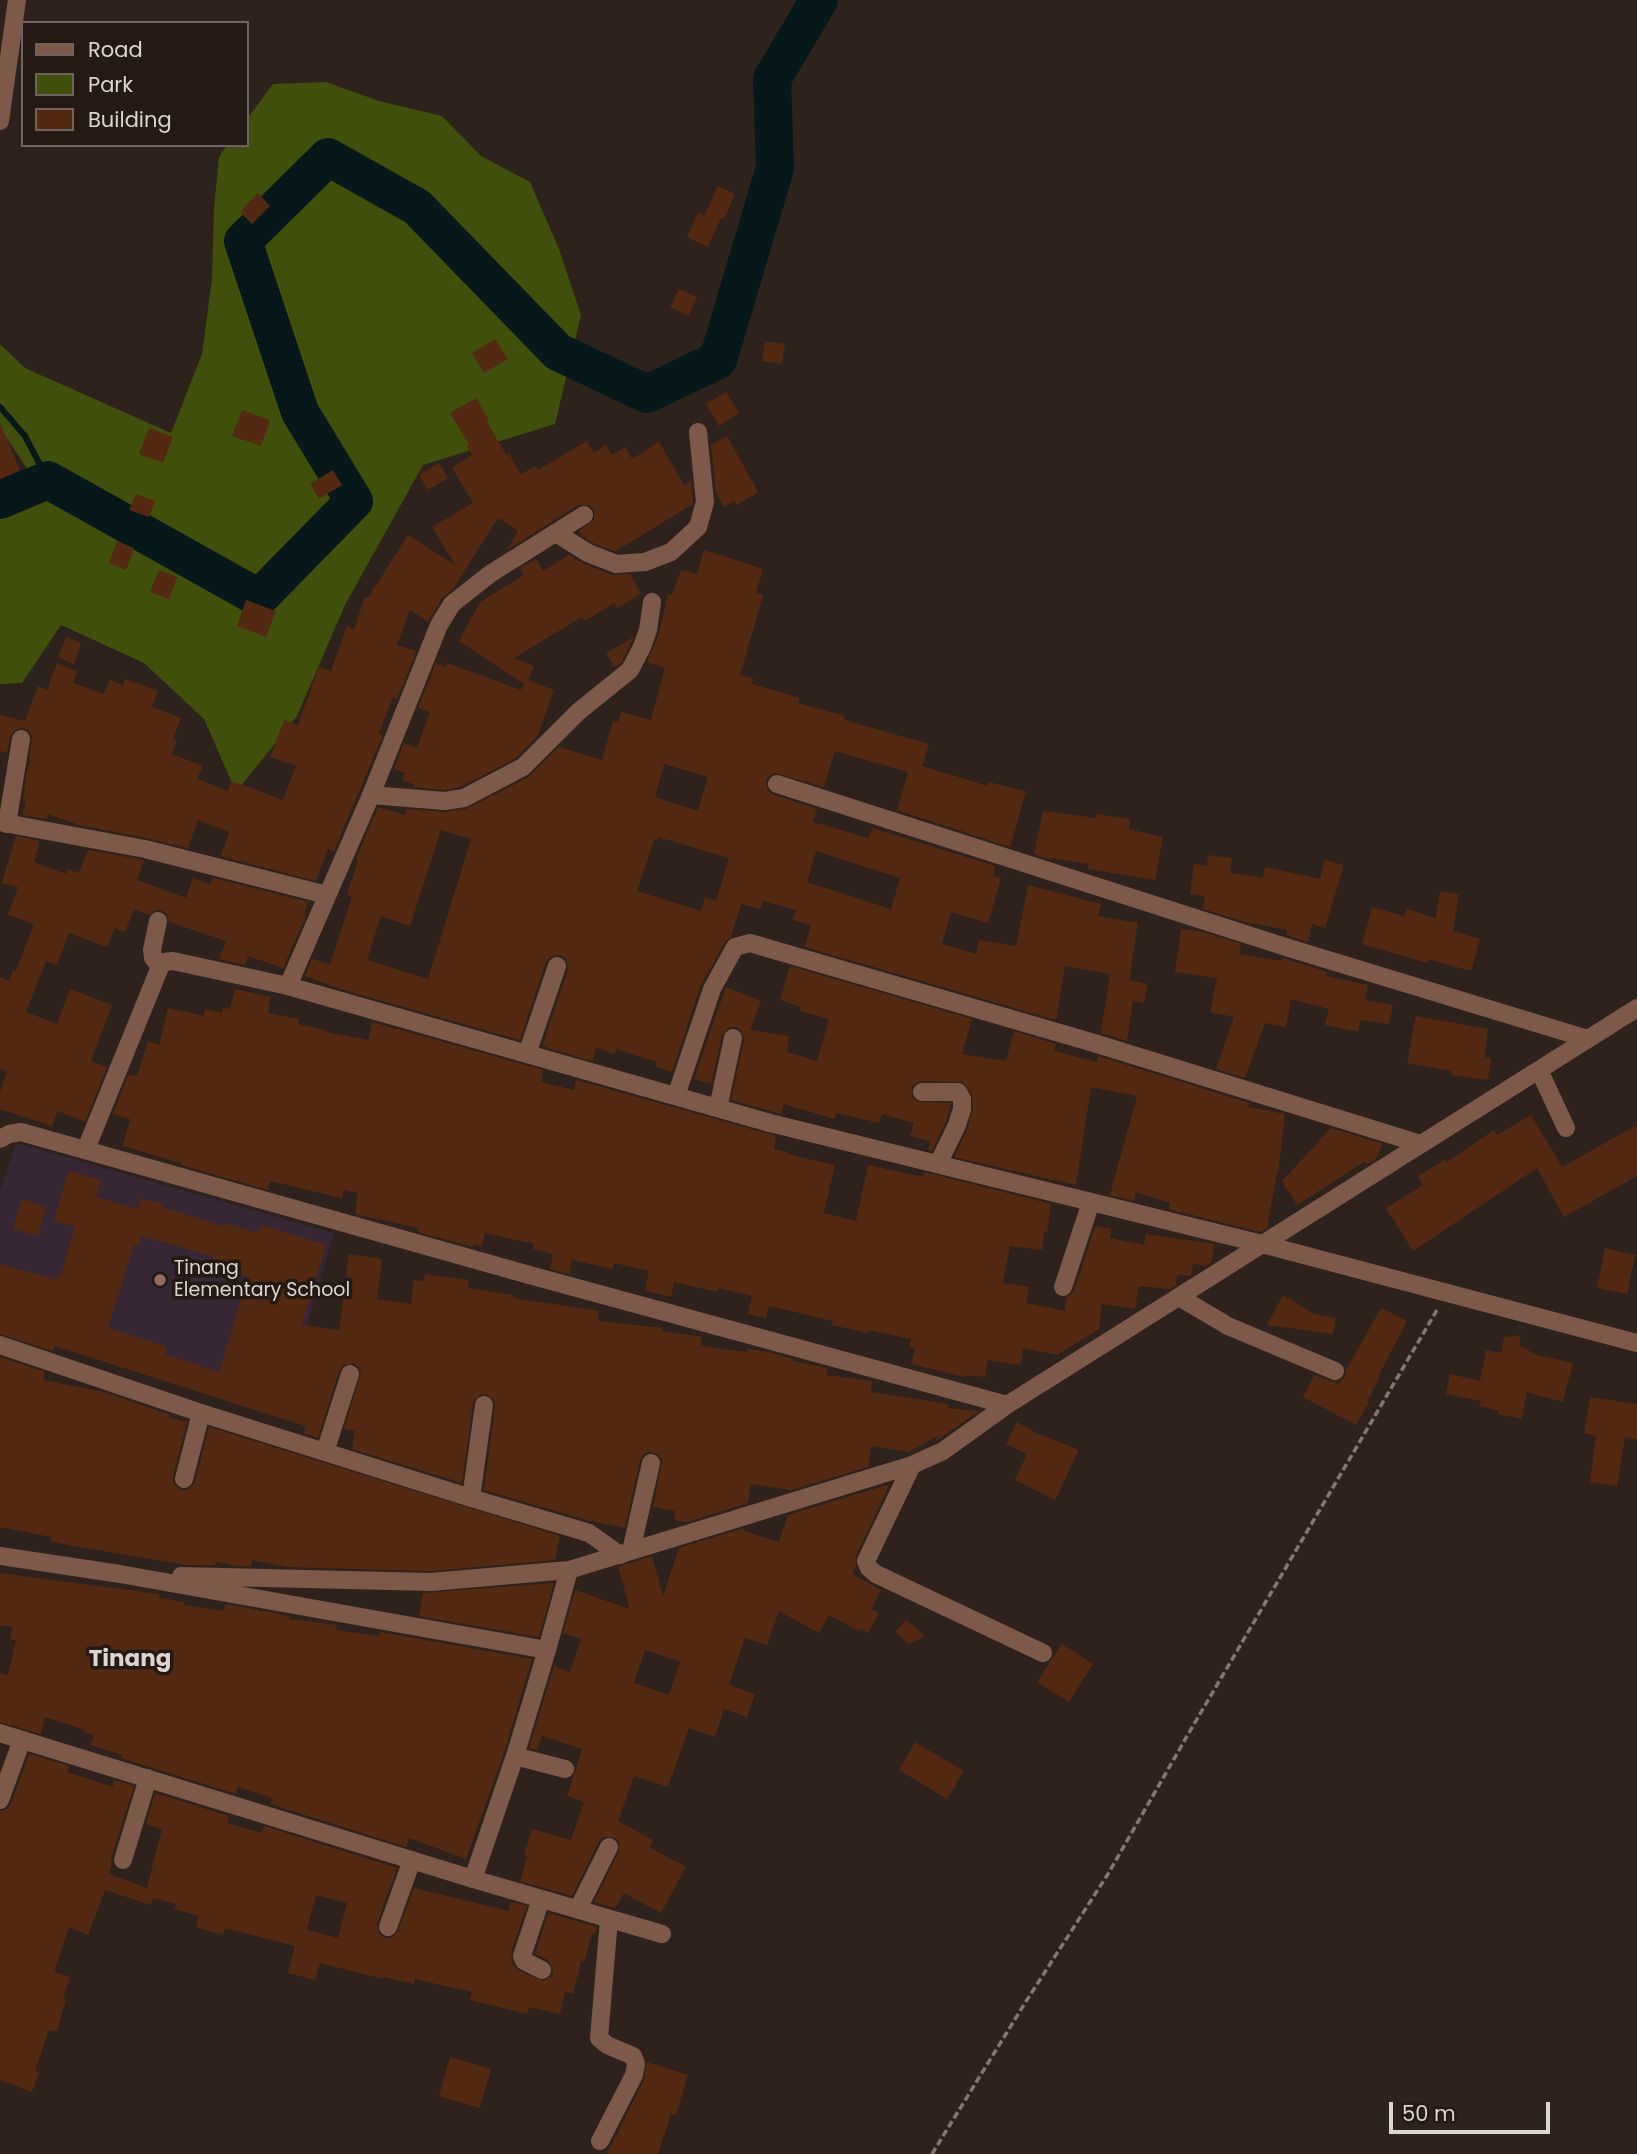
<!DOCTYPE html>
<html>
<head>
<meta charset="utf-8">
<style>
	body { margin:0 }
	#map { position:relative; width:1637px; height:2154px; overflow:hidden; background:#2e221c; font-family:Poppins,sans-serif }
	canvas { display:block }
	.legend { position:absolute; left:21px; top:21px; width:228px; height:126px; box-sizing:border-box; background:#241913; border:2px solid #6e645f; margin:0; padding:9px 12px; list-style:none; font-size:21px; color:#ddd5d1 }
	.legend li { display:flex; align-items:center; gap:14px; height:35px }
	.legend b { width:35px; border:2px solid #6e645f }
	.scale { position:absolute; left:1389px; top:2102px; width:161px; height:32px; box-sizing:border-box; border:4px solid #ddd5d1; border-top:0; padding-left:9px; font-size:21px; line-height:24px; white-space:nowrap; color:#ddd5d1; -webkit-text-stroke:5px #241913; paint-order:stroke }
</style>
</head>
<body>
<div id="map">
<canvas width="1637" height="2154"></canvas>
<ul class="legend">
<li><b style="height:9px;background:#7d594a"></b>Road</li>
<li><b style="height:19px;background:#404f09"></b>Park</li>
<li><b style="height:19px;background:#532a11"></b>Building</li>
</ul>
<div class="scale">50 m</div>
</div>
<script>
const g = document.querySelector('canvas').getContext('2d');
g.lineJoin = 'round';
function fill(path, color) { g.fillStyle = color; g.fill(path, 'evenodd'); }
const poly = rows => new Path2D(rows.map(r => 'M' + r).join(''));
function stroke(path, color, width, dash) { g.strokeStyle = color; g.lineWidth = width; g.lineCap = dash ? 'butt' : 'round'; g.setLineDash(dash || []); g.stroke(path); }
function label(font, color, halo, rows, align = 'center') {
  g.font = font + ' Poppins,sans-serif'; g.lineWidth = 7; g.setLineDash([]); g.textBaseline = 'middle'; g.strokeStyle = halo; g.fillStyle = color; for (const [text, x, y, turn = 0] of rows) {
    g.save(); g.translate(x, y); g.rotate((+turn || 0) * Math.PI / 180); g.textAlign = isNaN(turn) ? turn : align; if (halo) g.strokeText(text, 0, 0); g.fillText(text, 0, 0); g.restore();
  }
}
fill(poly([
	[16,1143,334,1233,281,1415,0,1326,0,1191]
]), '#352734');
fill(poly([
	[326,82,379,101,442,116,481,156,530,182,559,249,581,315,555,424,423,465,345,605,297,716,236,792,204,719,144,663,61,625,22,683,0,684,0,486,10,486,30,473,0,428,0,344,25,368,171,433,202,354,212,279,214,209,219,157,227,145,247,145,247,119,273,84]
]), '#404f09');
stroke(poly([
	[0,407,25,436,48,480]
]), '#07181b', 6);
stroke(poly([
	[0,500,48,480,259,598,354,501,300,412,243,241,328,157,417,207,558,352,647,394,718,360,775,168,772,79,819,0]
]), '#07181b', 38);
fill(poly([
	[718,186,735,194,724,219,721,218,708,247,687,237,698,213,704,216],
	[258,193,270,206,252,224,240,212],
	[679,289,697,297,689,316,670,307],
	[495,339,508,359,484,373,472,353],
	[765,341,785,344,782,364,762,361],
	[726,392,739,413,719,426,706,404],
	[476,398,489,420,487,422,507,456,509,454,521,474,536,466,538,470,587,441,594,453,606,445,612,455,625,447,632,459,659,442,684,485,691,481,693,504,616,551,617,552,593,543,582,536,579,531,594,520,594,510,589,505,578,505,507,550,518,530,498,518,453,589,442,598,428,622,410,610,397,645,416,651,415,655,397,699,393,697,379,734,383,735,334,851,328,849,316,881,221,856,229,832,198,820,188,848,147,838,79,825,48,814,47,819,22,815,26,801,23,800,27,771,31,760,29,759,32,736,28,730,22,728,16,729,10,736,7,753,0,751,0,715,25,721,38,686,47,690,57,663,77,671,73,683,104,694,110,680,123,685,125,679,158,691,152,707,181,718,173,739,177,740,172,754,203,766,197,779,228,791,232,781,283,800,296,766,270,757,284,720,298,725,319,667,331,671,347,626,354,629,365,597,368,598,408,535,455,565,432,527,473,503,452,468,472,455,467,446,469,445,450,413],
	[242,410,270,420,261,446,232,436],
	[0,423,20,470,0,479],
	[149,428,173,437,163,463,139,454],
	[727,436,758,492,737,505,734,501,724,507,716,493,711,445],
	[439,463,448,478,428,490,419,475],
	[333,470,342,485,319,499,310,484],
	[136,494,155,501,149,517,129,510],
	[117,541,134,548,126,570,109,563],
	[704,550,763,569,756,593,763,595,740,675,753,678,752,684,800,698,798,703,845,716,844,720,929,744,922,766,988,786,989,782,1026,791,1010,847,897,810,908,772,835,751,824,787,775,773,770,775,766,780,768,791,774,795,817,809,813,822,869,838,872,828,995,866,993,876,1001,878,988,923,951,912,942,944,976,954,979,940,1016,946,1028,885,1101,904,1098,916,1138,923,1129,980,1147,984,1144,1003,1133,1001,1127,1041,1101,1033,1110,974,1065,966,1056,1020,805,947,811,925,793,920,796,910,763,901,761,909,741,904,731,937,725,942,701,985,672,1072,656,1067,657,1062,616,1049,615,1054,596,1048,592,1061,542,1046,568,970,566,959,560,955,550,957,546,962,520,1040,337,988,305,976,312,959,330,964,352,897,347,895,358,860,356,859,378,807,405,815,407,809,444,812,466,809,529,777,559,747,602,760,613,721,618,722,621,712,651,720,665,668,647,662,659,634,668,594,672,595,681,570,697,574],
	[664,764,708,777,698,811,655,797],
	[441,830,471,839,428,979,367,960,381,916,410,926],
	[658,837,729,858,716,901,705,897,701,911,637,891,654,840,657,841],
	[816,851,900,878,891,909,807,882],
	[569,555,584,564,612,575,630,574,641,594,617,608,614,603,585,621,582,617,514,658,534,666,528,680,554,690,537,737,516,758,460,787,445,790,414,787,415,785,402,780,405,773,394,769,404,743,417,748,430,712,418,708,436,663,445,667,447,663,521,690,524,684,459,641,480,602,524,575,520,568,536,559,543,571],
	[159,570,177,577,169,599,150,592],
	[246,600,276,611,266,637,237,626],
	[66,637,81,643,74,664,58,658],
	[634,637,621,663,614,667,606,653],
	[1043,811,1096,818,1096,814,1130,819,1129,829,1163,837,1155,880,1088,869,1088,864,1051,858,1051,860,1034,854],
	[16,836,40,841,34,862,66,874,68,869,79,873,88,850,144,860,137,880,186,898,193,878,210,884,213,878,308,902,304,915,306,916,283,968,248,956,245,965,219,959,226,941,169,922,166,913,160,910,154,911,149,915,134,909,125,932,115,928,107,947,69,933,57,965,46,961,26,1012,57,1024,70,989,112,1005,91,1061,107,1067,85,1122,57,1111,52,1126,0,1109,0,1092,7,1072,0,1069,0,977,9,981,13,970,16,971,34,924,8,915,18,887,2,883],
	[1208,855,1232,858,1230,873,1263,878,1265,867,1320,879,1325,860,1344,865,1325,928,1312,924,1308,942,1286,935,1287,930,1246,922,1203,909,1205,896,1190,894,1194,864,1207,866],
	[1440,892,1459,894,1453,931,1480,939,1471,971,1428,959,1427,963,1362,944,1372,907,1404,916,1407,909,1436,918],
	[1181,929,1199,931,1241,944,1239,954,1281,961,1282,958,1327,972,1326,976,1368,985,1365,1000,1393,1005,1389,1024,1361,1020,1358,1032,1325,1025,1329,1009,1291,999,1286,1027,1265,1023,1245,1078,1216,1069,1234,1017,1210,1012,1217,978,1175,972],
	[790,966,972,1019,962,1054,1006,1061,1014,1031,1056,1044,1054,1051,1097,1062,1098,1056,1249,1103,1248,1107,1285,1114,1278,1175,1277,1173,1267,1228,1260,1232,1169,1209,1170,1203,1136,1192,1134,1201,1110,1195,1137,1096,1091,1087,1076,1185,954,1157,967,1130,973,1109,972,1094,963,1082,922,1081,916,1083,912,1087,912,1097,917,1102,951,1103,946,1121,932,1151,928,1150,930,1141,910,1136,914,1123,882,1114,879,1123,836,1113,834,1119,784,1104,781,1114,731,1100,744,1040,741,1030,736,1027,729,1027,722,1035,711,1084,694,1079,726,987,761,1001,750,1030,789,1036,787,1052,817,1061,829,1019,800,1011,801,1007,780,1000],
	[235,989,271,997,268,1013,299,1019,298,1024,326,1030,326,1032,368,1040,372,1022,543,1070,541,1082,574,1090,576,1080,776,1136,774,1149,788,1152,787,1154,835,1165,824,1213,856,1221,868,1165,923,1177,924,1172,1051,1204,1047,1233,1044,1232,1042,1250,1010,1246,1003,1283,1029,1287,1026,1303,1065,1311,1066,1298,1074,1291,1095,1226,1111,1229,1110,1238,1144,1245,1146,1234,1215,1244,1211,1263,1206,1266,1193,1264,1191,1276,1177,1275,1176,1285,1170,1289,1139,1286,1135,1309,1102,1304,1099,1329,1057,1355,1023,1348,1021,1365,987,1360,985,1377,965,1375,964,1377,911,1364,915,1348,909,1347,911,1339,869,1330,868,1333,832,1325,833,1321,769,1306,766,1318,748,1314,752,1296,718,1288,717,1292,674,1282,671,1297,645,1291,649,1271,614,1263,613,1269,572,1260,569,1274,550,1269,553,1254,533,1249,534,1244,485,1233,482,1246,474,1244,473,1247,418,1232,418,1228,355,1214,358,1193,344,1190,342,1198,270,1181,268,1190,181,1165,181,1163,123,1146,130,1119,113,1114,128,1075,137,1076,148,1041,159,1045,168,1008,204,1016,205,1009,222,1013,223,1008,230,1009],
	[1416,1016,1488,1029,1485,1058,1491,1059,1488,1080,1451,1075,1451,1071,1407,1063],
	[1531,1115,1562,1167,1637,1125,1637,1176,1564,1217,1537,1168,1413,1251,1386,1208,1423,1185,1418,1176,1446,1159,1447,1162,1494,1130,1497,1135],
	[1331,1128,1383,1144,1375,1160,1368,1164,1364,1162,1297,1205,1282,1181],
	[68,1171,101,1180,96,1197,138,1209,141,1198,163,1204,162,1207,223,1226,224,1223,259,1233,261,1225,326,1245,302,1325,339,1330,349,1254,382,1259,377,1299,411,1304,414,1280,424,1281,425,1274,469,1280,468,1288,514,1295,514,1298,599,1311,598,1321,662,1328,662,1331,702,1337,701,1346,747,1352,747,1349,769,1352,793,1359,793,1361,827,1368,826,1375,872,1381,871,1392,949,1404,948,1408,979,1411,936,1441,937,1436,909,1452,871,1446,868,1467,791,1490,751,1484,748,1503,687,1522,674,1520,675,1511,653,1507,662,1460,658,1454,648,1452,643,1455,640,1460,625,1528,587,1520,484,1490,495,1407,494,1400,486,1394,479,1395,473,1403,462,1483,352,1449,355,1430,344,1429,361,1372,359,1367,353,1363,343,1365,339,1371,318,1438,304,1433,305,1426,55,1346,53,1351,0,1334,0,1264,57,1280,58,1274,61,1275,75,1227,54,1221],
	[142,1236,214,1257,211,1266,248,1277,219,1372,165,1354,167,1347,108,1328,134,1245,139,1246],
	[22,1199,46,1207,38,1236,13,1229],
	[1605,1248,1635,1255,1627,1294,1597,1288],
	[1283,1295,1314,1314,1336,1318,1333,1334,1267,1325],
	[1381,1308,1407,1321,1378,1377,1380,1378,1367,1401,1369,1402,1356,1425,1303,1397,1314,1375,1339,1384,1345,1376,1346,1370],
	[1521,1335,1519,1346,1538,1355,1573,1363,1563,1402,1527,1392,1522,1419,1498,1414,1499,1411,1480,1406,1481,1401,1446,1394,1450,1374,1480,1381,1486,1350,1501,1353,1504,1337],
	[0,1357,45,1372,43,1380,104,1392,170,1415,169,1418,187,1422,173,1477,173,1483,181,1490,188,1490,195,1482,209,1427,560,1536,555,1560,431,1571,287,1567,252,1560,251,1566,236,1566,216,1562,215,1565,186,1565,68,1545,50,1541,51,1537,0,1527],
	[1590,1397,1637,1404,1637,1440,1625,1437,1617,1486,1590,1482,1596,1436,1584,1433],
	[1017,1422,1036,1433,1079,1450,1055,1500,1015,1480,1027,1454,1006,1444],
	[887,1485,889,1486,856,1556,856,1566,852,1574,881,1590,871,1609,879,1613,868,1633,860,1628,859,1631,829,1615,819,1633,779,1611,767,1645,745,1638,729,1685,755,1694,747,1717,724,1709,715,1737,689,1728,668,1787,634,1776,618,1821,653,1840,649,1847,686,1867,661,1913,624,1893,615,1908,594,1902,619,1851,619,1841,613,1837,603,1837,599,1841,572,1896,520,1881,527,1856,524,1855,532,1829,571,1840,584,1802,567,1796,582,1749,542,1736,537,1750,529,1748,554,1666,570,1672,581,1639,563,1633,575,1590,630,1609,618,1567,652,1556,663,1596,679,1548,744,1528,744,1531,779,1542,788,1515],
	[645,1650,680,1662,669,1695,634,1683],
	[0,1573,159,1594,159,1598,184,1602,184,1605,224,1611,225,1604,289,1616,289,1619,337,1625,336,1630,379,1636,380,1632,532,1659,504,1753,466,1859,409,1838,407,1847,270,1804,272,1798,238,1787,236,1794,121,1758,122,1755,91,1745,94,1735,84,1732,85,1730,45,1717,41,1734,0,1722,0,1673,8,1675,16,1640,10,1639,12,1627,0,1625],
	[554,1583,539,1637,419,1616,423,1593],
	[906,1620,925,1636,909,1644,895,1632],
	[1062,1644,1093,1664,1069,1702,1037,1682],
	[915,1742,964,1771,947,1799,899,1770],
	[29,1754,69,1766,67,1772,113,1787,114,1780,134,1786,111,1858,112,1864,109,1874,147,1888,162,1829,146,1824,155,1793,229,1816,227,1823,262,1833,264,1826,397,1868,377,1924,379,1934,385,1938,391,1938,398,1931,414,1888,509,1911,511,1902,527,1906,511,1952,513,1965,519,1971,543,1981,552,1976,553,1969,548,1960,535,1954,548,1913,597,1927,595,1934,592,1933,584,1962,581,1961,573,1994,565,1992,560,2014,529,2007,527,2014,470,2000,472,1992,415,1979,414,1984,384,1977,383,1979,320,1963,315,1980,288,1973,295,1946,225,1928,223,1935,196,1927,199,1916,174,1909,176,1904,153,1898,151,1905,105,1890,88,1935,69,1927,54,1972,70,1977,63,1999,66,2000,57,2032,49,2030,35,2071,39,2072,32,2092,0,2080,0,1811,7,1809,11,1804],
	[316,1895,347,1903,338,1938,307,1930],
	[450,2057,491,2069,480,2108,439,2096],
	[647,2062,688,2075,676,2115,671,2114,658,2154,607,2154,644,2080]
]), '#532a11');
stroke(poly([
	[932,2154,1025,2003,1108,1874,1190,1731,1437,1310]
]), '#827873', 3.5, [7, 3.5]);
stroke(poly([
	[0,121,17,0],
	[556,533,588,553,616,564,645,562,671,552,698,527,705,502,698,432],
	[777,784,1289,948,1588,1039],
	[371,795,445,801,464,798,523,767,578,712,630,670,642,647,648,630,652,602],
	[0,822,145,849,327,895],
	[7,824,21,739],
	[158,921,152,950,153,958,160,967],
	[288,986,371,795,439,625,452,604,490,574,584,515],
	[527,1054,557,966],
	[1539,1070,1566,1128],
	[922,1092,958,1092,962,1099,962,1109,957,1125,938,1164],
	[676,1096,712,989,735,947,750,943,1094,1043,1421,1144],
	[718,1108,733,1038],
	[0,1139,9,1134,21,1132,533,1276,1007,1405],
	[86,1149,160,967,165,962,173,961,288,986,770,1123,1262,1244,1637,1343],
	[1063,1287,1091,1202],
	[1179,1297,1228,1326,1335,1371],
	[0,1345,201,1413,471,1498,589,1533,620,1555],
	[325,1452,350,1374],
	[912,1465,866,1561,869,1568,876,1574,1043,1653],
	[184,1479,201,1413],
	[471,1498,484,1405],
	[631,1551,651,1463],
	[0,1556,120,1574,547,1650,569,1570,912,1465,943,1451,1007,1405,1637,1008],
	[181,1576,431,1582,569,1570],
	[0,1733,473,1879,662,1934],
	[515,1756,565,1769],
	[0,1800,22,1740],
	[123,1860,148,1778],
	[473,1879,515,1756,547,1650],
	[541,1899,522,1956,524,1961,542,1970],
	[578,1909,609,1847],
	[388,1927,412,1860],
	[600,2141,634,2075,636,2064,633,2056,607,2045,599,2038,609,1919]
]), '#7d594a', 18);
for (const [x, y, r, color] of [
	[160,1280,7,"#8d6e63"]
]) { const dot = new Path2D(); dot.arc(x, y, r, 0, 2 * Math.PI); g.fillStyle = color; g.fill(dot); stroke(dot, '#241913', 2.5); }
label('19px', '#ddd5d1', '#241913', [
	["Tinang",174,1269],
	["Elementary School",174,1291]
], 'left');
label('bold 23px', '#ddd5d1', '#241913', [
	["Tinang",130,1660]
]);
</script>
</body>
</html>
